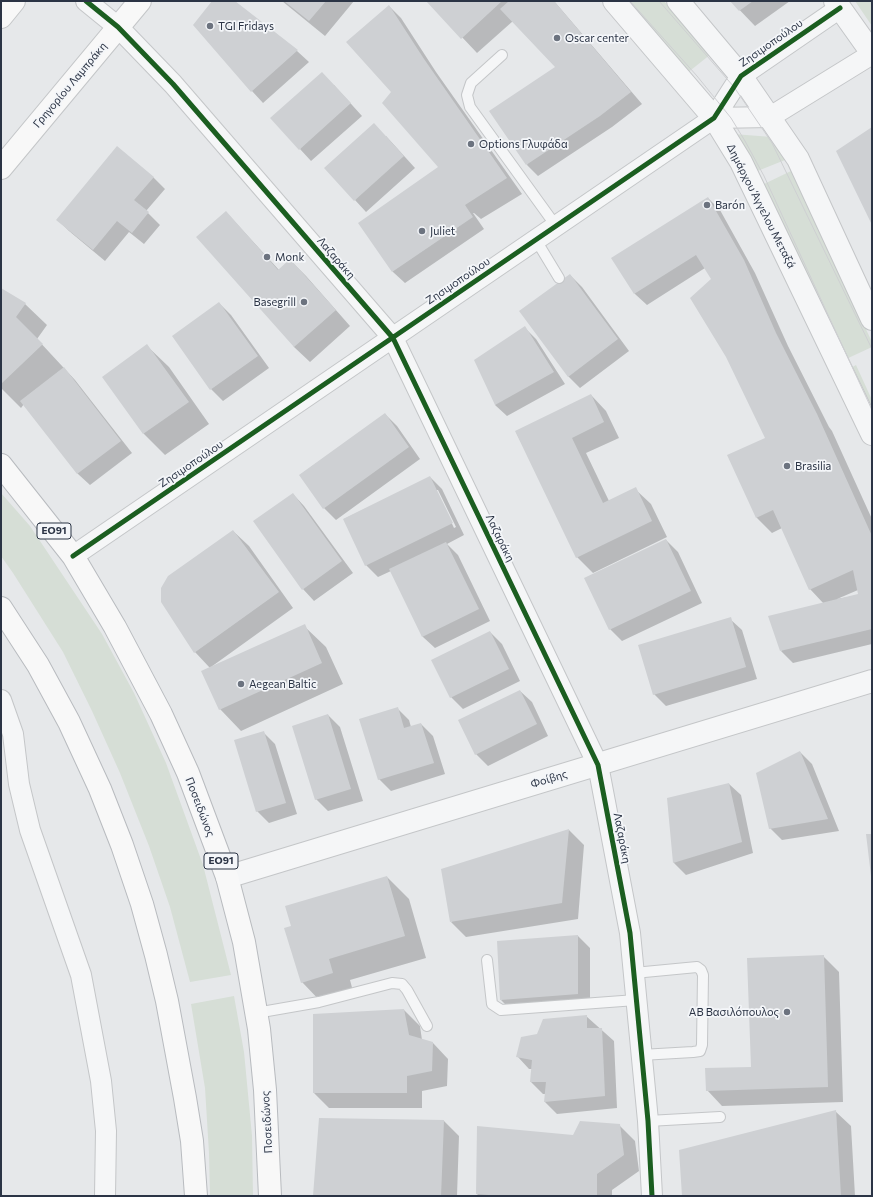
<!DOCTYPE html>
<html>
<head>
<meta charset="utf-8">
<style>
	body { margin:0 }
	#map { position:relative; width:873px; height:1197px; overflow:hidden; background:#e6e8ea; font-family:Commissioner,sans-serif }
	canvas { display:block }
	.frame { position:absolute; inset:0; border:2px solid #2b3445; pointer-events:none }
</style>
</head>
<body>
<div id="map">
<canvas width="873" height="1197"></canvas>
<div class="frame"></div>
</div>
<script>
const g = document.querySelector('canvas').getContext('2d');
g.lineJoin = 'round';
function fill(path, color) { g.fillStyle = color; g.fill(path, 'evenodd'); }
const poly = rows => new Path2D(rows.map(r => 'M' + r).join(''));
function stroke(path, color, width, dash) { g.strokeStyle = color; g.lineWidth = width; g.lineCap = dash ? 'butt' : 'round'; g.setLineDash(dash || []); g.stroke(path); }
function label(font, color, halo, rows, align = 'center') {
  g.font = font + ' Commissioner,sans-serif'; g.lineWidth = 3.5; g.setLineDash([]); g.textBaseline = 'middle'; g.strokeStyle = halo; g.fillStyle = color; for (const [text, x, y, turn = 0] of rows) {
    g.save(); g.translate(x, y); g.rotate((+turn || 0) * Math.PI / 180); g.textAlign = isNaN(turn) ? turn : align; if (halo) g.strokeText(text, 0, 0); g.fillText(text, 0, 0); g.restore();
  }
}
fill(poly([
	[624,1,664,1,711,54,686,74],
	[855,1,872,1,872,26],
	[733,134,772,137,785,160,755,172],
	[791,171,872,342,872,347,844,360,762,185],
	[856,365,872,400,872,417,849,369],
	[1,493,30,526,102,634,134,693,166,763,203,865,231,975,190,982,170,907,149,846,120,773,92,711,63,652,13,573,1,556],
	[234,996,244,1052,252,1136,253,1196,210,1196,209,1153,205,1088,191,1004]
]), '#d6ded6');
fill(poly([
	[213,1,233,1,297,51,309,62,263,103,252,91],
	[282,1,354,1,325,36],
	[428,1,554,1,642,104,612,127,538,176,527,165,557,68,513,21,477,53],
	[731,1,790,1,755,26],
	[389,6,401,18,436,72,522,194,481,219,474,213,473,213,484,229,405,283,393,272,359,223,441,171,393,93],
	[334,85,362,116,311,161,300,149],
	[386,136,415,168,366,212,355,200],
	[153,177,165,189,146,211,160,225,144,244,129,232,105,261,69,231,58,220],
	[708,198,720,210,755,273,788,346,829,427,832,431,872,519,872,644,793,663,781,651,824,604,810,589,782,528,772,533,757,518,729,455,767,438,712,279,705,268,647,305,635,294,613,259],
	[858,590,859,595,837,599],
	[226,212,279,270,290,260,306,276,350,326,310,362,294,347],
	[570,275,582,287,629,351,580,388,568,376],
	[1,290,25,304,47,325,37,339,75,380,132,453,90,485,78,474,24,404,21,408,1,388],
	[219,303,231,315,269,368,223,401,211,389],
	[524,327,536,339,565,384,507,416,495,405],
	[147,346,169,367,209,424,165,455,144,434,103,377],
	[591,395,606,411,619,438,586,453,609,501,635,489,651,504,667,537,593,573,577,557,516,432],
	[385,414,397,426,420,459,336,520,324,508,300,475],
	[430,477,442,489,464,535,447,544,458,555,490,621,435,648,423,637,391,571,378,577,366,565,344,519],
	[436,490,438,490,456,527,454,528],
	[293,494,304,506,353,573,314,601,303,589],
	[233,531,249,546,293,608,211,667,304,626,326,647,343,684,241,731,220,709,210,668,195,652],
	[666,540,678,552,702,603,622,641,610,629],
	[730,619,742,630,757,679,666,706,654,694],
	[490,632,502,644,520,681,463,709,451,697],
	[520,691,532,702,548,736,488,766,476,754],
	[397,708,409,720,411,727,421,724,433,736,445,774,391,791,379,779],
	[328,715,340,727,363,801,328,811,316,799],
	[263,732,275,744,297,814,269,823,257,811],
	[800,752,812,764,839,831,782,840,770,828],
	[729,784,741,795,753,853,686,875,674,863,668,799],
	[569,830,584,845,578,919,466,937,451,922],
	[387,877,409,899,426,958,350,980,354,995,323,1004,302,982],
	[578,936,590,948,590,1005,513,1012,501,1000],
	[823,956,839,972,843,1102,722,1106,707,1090,752,1068],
	[404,1010,420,1026,422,1040,433,1043,448,1059,447,1086,422,1091,422,1108,329,1108,314,1093],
	[586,1016,614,1041,617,1108,557,1114,545,1102,546,1094,543,1094,531,1082,532,1069,529,1069,518,1057],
	[835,1111,851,1126,855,1196,683,1196],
	[320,1119,444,1121,459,1136,457,1196,315,1196],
	[619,1125,635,1141,639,1171,612,1190,612,1196,479,1196,477,1194,573,1136]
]), '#0003');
fill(poly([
	[212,1,235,1,298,50,251,92,193,25],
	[284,1,326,1,309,21],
	[426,1,502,1,461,39],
	[509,1,554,1,631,92,600,116,526,165,489,111,555,67,500,9],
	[730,1,753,1,739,11],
	[389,5,424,59,507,178,465,205,473,217,392,272,358,223,438,167,382,103,391,92,346,42],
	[322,72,351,103,299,150,270,118],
	[374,123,404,156,354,201,324,168],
	[872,127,872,225,836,151],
	[117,146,154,177,134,200,149,212,132,233,117,221,93,250,56,220],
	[708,197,744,260,776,333,817,414,872,536,872,629,780,651,768,616,858,594,853,570,809,590,773,510,756,518,727,455,765,438,726,357,690,298,711,279,696,255,634,294,611,258],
	[226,211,278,270,290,259,336,310,294,347,196,237],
	[570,274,618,339,568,377,519,311],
	[1,288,26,303,16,317,43,344,1,384],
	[219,302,258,356,210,390,172,336],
	[525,326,554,372,495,405,474,360],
	[147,344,189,402,143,434,102,377],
	[64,367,121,441,77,474,20,401],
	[591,394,604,422,572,438,603,503,636,487,652,521,576,558,515,431],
	[385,413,409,447,323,509,299,475],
	[430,476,453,523,365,566,343,519],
	[293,493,342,561,302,590,253,521],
	[233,530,279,592,194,653,161,602,161,588,168,576],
	[666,539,691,591,609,630,584,578],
	[446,542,479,609,422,637,389,569],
	[731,617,746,667,653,695,638,645],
	[305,624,322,663,219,710,201,671],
	[490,631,509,669,450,698,431,660],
	[520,690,537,724,475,755,458,720],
	[398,707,404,728,421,723,434,763,378,780,359,719],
	[328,714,351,789,315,800,292,726],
	[264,731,286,803,256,812,234,740],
	[800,751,828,819,769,829,756,773],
	[729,783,742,842,673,863,667,798],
	[569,829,562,903,450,922,441,869],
	[866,834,872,834,872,876,871,876],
	[387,876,405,936,329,959,333,973,301,983,284,928,291,926,285,906],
	[578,935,578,994,500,1000,497,941],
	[824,955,828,1087,706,1091,705,1068,751,1067,747,958],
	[404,1009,409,1035,433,1042,432,1071,407,1076,407,1093,313,1093,313,1014],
	[587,1015,587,1028,602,1028,605,1096,544,1102,546,1082,530,1082,532,1060,516,1057,521,1037,537,1034,543,1019],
	[836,1110,841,1196,682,1196,679,1150],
	[319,1118,444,1120,441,1196,313,1196],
	[580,1121,620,1124,624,1155,597,1174,597,1196,502,1196,476,1194,477,1126,573,1135]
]), '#ced0d3');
const service = poly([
	[502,55,471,83,467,95,470,107,556,226],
	[536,240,559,278],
	[487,960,492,1004,501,1010,636,1000],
	[634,973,697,967,701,970,703,975,702,1045,700,1051,693,1052,641,1055],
	[256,1013,319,1002,392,983,402,984,407,990,427,1026],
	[648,1121,720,1117]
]);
const minor = poly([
	[86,1,118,27,173,84,393,338,598,765,630,933,648,1121,652,1196],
	[714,118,770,117,872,54],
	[73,556,714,118,741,76,840,8],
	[1,700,13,734,19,784,30,830,81,975,101,1081,106,1131,105,1196]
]);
const tertiary = poly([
	[614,1,714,118,741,162,872,434],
	[678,1,741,76,798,159,872,319],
	[835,1,872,53],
	[227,877,872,681]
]);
const secondary = poly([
	[1,17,14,1],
	[1,168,140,1]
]);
const trunk = poly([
	[1,465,73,556,115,627,161,714,188,773,227,877,244,942,259,1029,265,1090,270,1196],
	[1,608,38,665,69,722,100,789,122,845,142,904,156,955,167,1001,185,1098,192,1141,196,1196]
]);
stroke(service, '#c4c6c8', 12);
stroke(minor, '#c4c6c8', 22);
stroke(tertiary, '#c4c6c8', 24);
stroke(secondary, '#c4c6c8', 24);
stroke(trunk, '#b8bbbf', 24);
stroke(service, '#f5f6f7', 10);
stroke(minor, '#f5f6f7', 20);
stroke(tertiary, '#f5f6f7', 22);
stroke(secondary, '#f8f8f8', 22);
stroke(trunk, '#f8f8f8', 22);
stroke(poly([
	[630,1,697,76,731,118,745,141,764,176,872,410],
	[659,1,734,87,772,143,872,349]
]), '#cecfd2', 1);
stroke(poly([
	[86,1,118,27,173,84,393,338,598,765,630,933,648,1121,652,1196],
	[73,556,714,118,741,76,840,8]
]), '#1b5e20', 5);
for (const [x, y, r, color] of [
	[210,26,4,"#6c737f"],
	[557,38,4,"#6c737f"],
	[471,144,4,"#6c737f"],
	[707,205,4,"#6c737f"],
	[422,231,4,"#6c737f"],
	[267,257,4,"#6c737f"],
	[304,302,4,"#6c737f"],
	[787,466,4,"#6c737f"],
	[241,684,4,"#6c737f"],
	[787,1012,4,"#6c737f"]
]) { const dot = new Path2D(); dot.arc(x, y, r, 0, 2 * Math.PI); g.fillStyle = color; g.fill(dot); stroke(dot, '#f4f6f9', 1.5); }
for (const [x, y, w] of [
	[54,531,34],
	[221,861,34]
]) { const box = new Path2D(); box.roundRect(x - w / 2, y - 8, w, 16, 3); g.fillStyle = '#f4f6f9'; g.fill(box); stroke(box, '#2b3445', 1); }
label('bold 10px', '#2b3445', null, [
	["ΕΟ91",54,531],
	["ΕΟ91",221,861]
]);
label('11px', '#2b3445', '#f4f6f9', [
	["TGI Fridays",218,26],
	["Oscar center",565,38],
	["Options Γλυφάδα",479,144],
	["Barón",715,205],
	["Juliet",430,231],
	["Monk",275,257],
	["Basegrill",296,302,"right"],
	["Brasilia",795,466],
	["Aegean Baltic",249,684],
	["ΑΒ Βασιλόπουλος",779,1012,"right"]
], 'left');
label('11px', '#2b3445', '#f4f6f9', [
	["Ζησιμοπούλου",771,43,-35],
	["Γρηγορίου Λαμπράκη",70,85,-50],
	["Δημάρχου Άγγελου Μεταξά",761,206,63],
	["Λαζαράκη",336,258,49],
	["Ζησιμοπούλου",458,281,-34],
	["Ζησιμοπούλου",191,464,-34],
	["Λαζαράκη",500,538,64],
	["Φοίβης",549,779,-17],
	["Ποσειδώνος",200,807,69],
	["Λαζαράκη",622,838,79],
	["Ποσειδώνος",267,1122,-93]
]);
</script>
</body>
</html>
